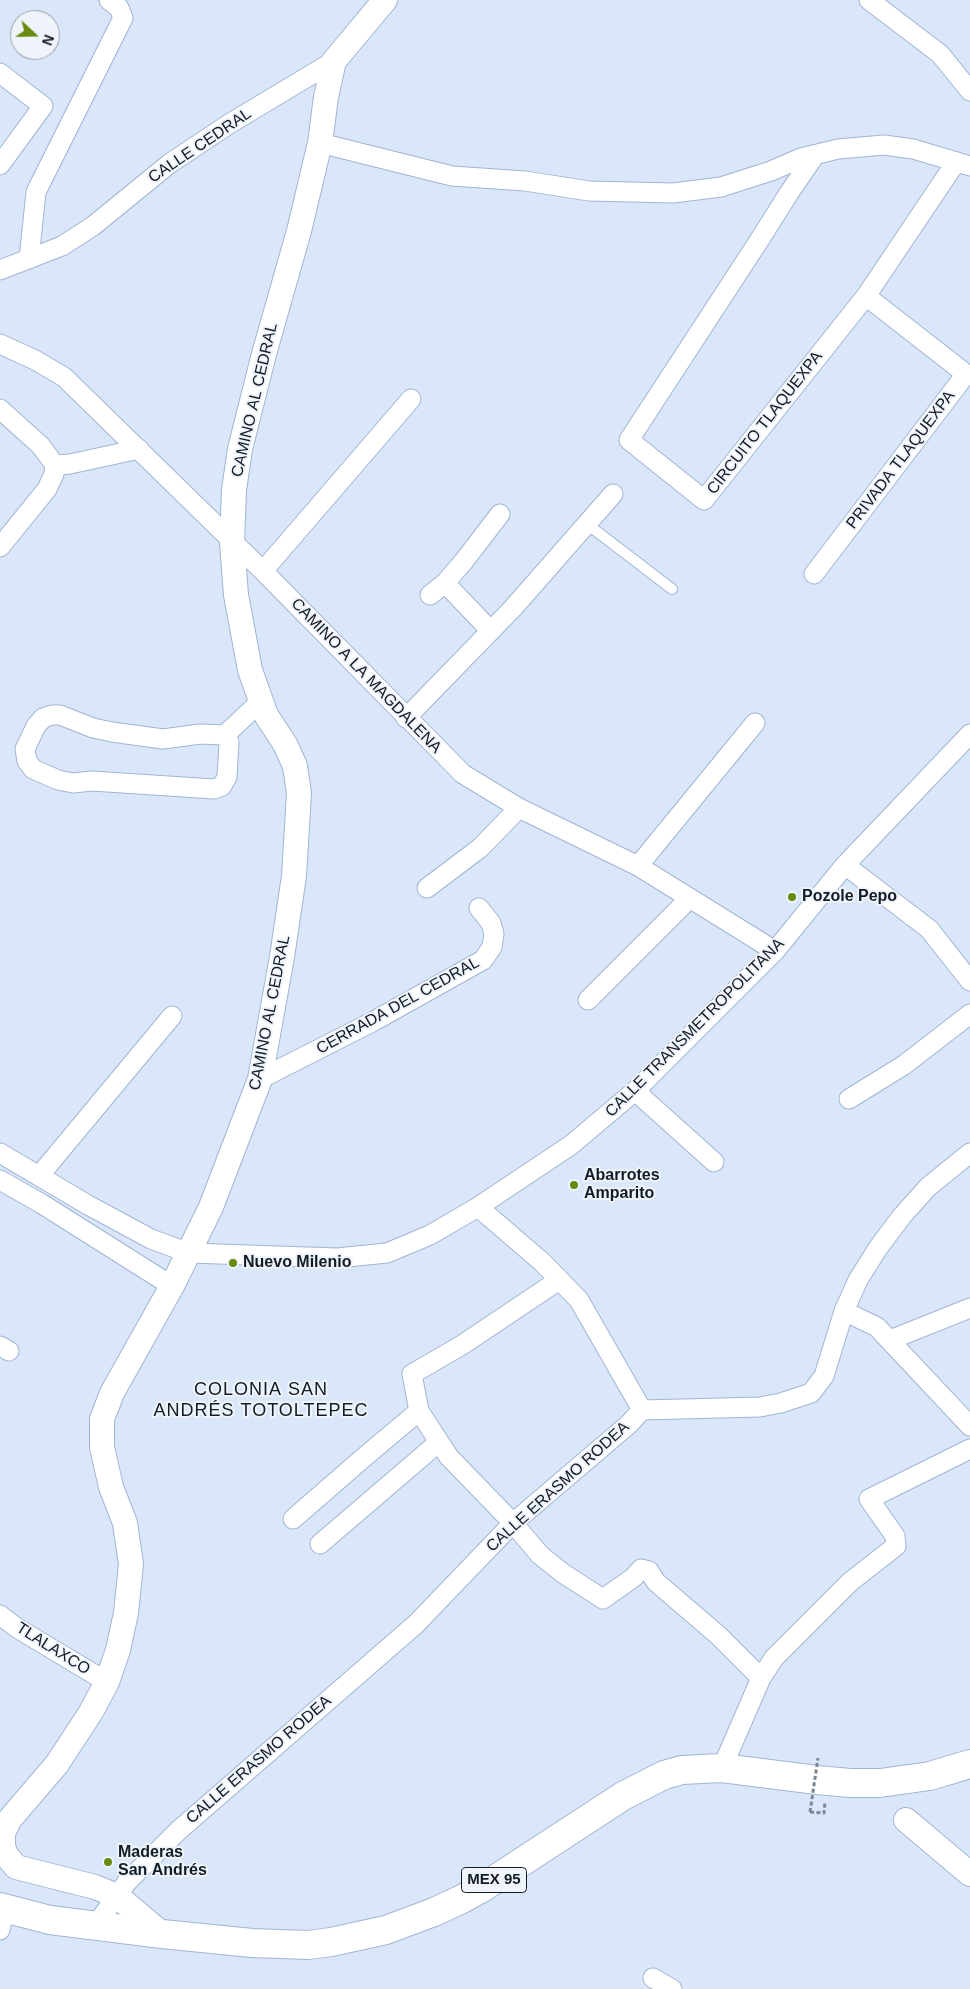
<!DOCTYPE html>
<html>
<head>
<meta charset="utf-8">
<style>
	body { margin:0 }
	#map { position:relative; width:970px; height:1989px; overflow:hidden; background:#dae7fa; font-family:Helvetica,sans-serif }
	canvas { display:block }
	.north { position:absolute; left:10px; top:10px; width:50px; height:50px; box-sizing:border-box; background:#eff4fa; border:1px solid #979da5; border-radius:50%; rotate:111deg; font-size:14px; font-weight:700; line-height:20px; text-align:center; color:#131b26 }
	.north::after { content:''; display:block; margin:auto; width:18px; height:22px; background:#678a0f; clip-path:polygon(50% 0,100% 100%,50% 72%,0 100%) }
</style>
</head>
<body>
<div id="map">
<canvas width="970" height="1989"></canvas>
<div class="north">N</div>
</div>
<script>
const g = document.querySelector('canvas').getContext('2d');
g.lineJoin = 'round';
const poly = rows => new Path2D(rows.map(r => 'M' + r).join(''));
function stroke(path, color, width, dash) { g.strokeStyle = color; g.lineWidth = width; g.lineCap = dash ? 'butt' : 'round'; g.setLineDash(dash || []); g.stroke(path); }
function label(font, color, halo, rows, align = 'center') {
  g.font = font + ' Helvetica,sans-serif'; g.lineWidth = 4; g.setLineDash([]); g.textBaseline = 'middle'; g.strokeStyle = halo; g.fillStyle = color; for (const [text, x, y, turn = 0] of rows) {
    g.save(); g.translate(x, y); g.rotate((+turn || 0) * Math.PI / 180); g.textAlign = isNaN(turn) ? turn : align; if (halo) g.strokeText(text, 0, 0); g.fillText(text, 0, 0); g.restore();
  }
}
const service = poly([
	[587,524,672,589]
]);
const minor = poly([
	[869,0,940,54,970,91],
	[0,73,43,106,0,165],
	[320,143,452,176,525,181,589,191,673,193,721,187,771,171,801,158,838,149,884,145,913,149,970,166],
	[815,155,789,193,762,236,629,440,704,500,866,296,956,162],
	[29,259,36,192,123,18,119,8,109,0],
	[0,270,62,246,93,226,169,164,229,124,334,61],
	[0,344,35,360,64,377,263,571,463,774,519,808,638,866,775,951],
	[0,409,40,445,55,465,70,464,139,449],
	[0,547,47,489,54,474,55,465],
	[263,571,411,399],
	[814,574,966,374,866,296],
	[445,583,490,630],
	[430,595,445,583,464,561,500,514],
	[406,718,513,608,613,494],
	[225,735,229,742,227,777,222,786,214,789,92,781,73,783,58,780,33,769,27,761,25,749,36,726,43,718,52,715,60,715,93,728,112,732,163,739,200,734,225,735,261,701],
	[845,865,929,929,970,981],
	[638,866,755,723],
	[427,888,480,848,519,808],
	[588,1000,690,898],
	[260,1079,374,1021,483,960,492,947,494,934,491,923,479,908],
	[635,1091,714,1162],
	[849,1099,904,1065,970,1014],
	[0,1153,88,1205,151,1239,189,1253,337,1258,387,1253,430,1235,478,1207,571,1145,635,1091,775,951,845,865,970,734],
	[39,1176,172,1016],
	[0,1180,42,1204,172,1286],
	[478,1207,542,1262,579,1300,642,1410],
	[559,1280,462,1345,412,1374,419,1411,449,1457,513,1523,540,1555,564,1574,603,1599,634,1577,641,1569,649,1571,656,1582,719,1636,761,1678],
	[844,1311,877,1327,970,1426],
	[890,1340,970,1308],
	[0,1346,9,1351],
	[293,1519,362,1459,419,1411],
	[320,1544,439,1442],
	[0,1615,17,1628,107,1682],
	[722,1768,761,1678,774,1658,850,1582,896,1546,895,1536,869,1499,970,1449],
	[95,1926,127,1882,179,1830,416,1624,513,1523,629,1424,642,1410,760,1407,781,1403,811,1393,824,1376,844,1311,858,1280,878,1248,902,1216,928,1187,970,1153],
	[0,1930,4,1909],
	[653,1978,672,1989]
]);
const tertiary = poly([
	[906,1820,970,1874],
	[162,1934,117,1896,95,1887,16,1867,6,1855,3,1846,3,1833,10,1819,57,1764,91,1712,107,1682,118,1650,126,1613,131,1564,125,1523,111,1487,102,1447,102,1419,112,1393,172,1286,211,1207,260,1079,282,957,294,876,299,793,295,766,285,744,266,715,250,670,236,595,232,543,234,490,240,449,264,354,299,231,320,143,326,97,334,61,385,0]
]);
const primary = poly([
	[0,1907,50,1920,162,1934,252,1943,308,1945,331,1942,386,1930,434,1912,460,1900,482,1888,623,1796,664,1775,682,1770,722,1768,817,1780,850,1783,880,1783,930,1776,970,1764]
]);
stroke(service, '#a0b5d3', 12);
stroke(minor, '#a0b5d3', 21);
stroke(tertiary, '#a0b5d3', 26);
stroke(primary, '#a0b5d3', 30);
stroke(poly([
	[810,1812,824,1813,825,1802]
]), '#7c8796', 3, [4, 2.5]);
stroke(service, '#fff', 10);
stroke(minor, '#fff', 19);
stroke(tertiary, '#fff', 24);
stroke(primary, '#fff', 28);
stroke(poly([
	[810,1812,818,1758]
]), '#7c8796', 3, [4, 2.5]);
for (const [x, y, r, color] of [
	[792,897,5,"#678a0f"],
	[574,1185,5,"#678a0f"],
	[233,1263,5,"#678a0f"],
	[108,1862,5,"#678a0f"]
]) { const dot = new Path2D(); dot.arc(x, y, r, 0, 2 * Math.PI); g.fillStyle = color; g.fill(dot); stroke(dot, '#eff4fa', 2); }
for (const [x, y, w] of [
	[494,1880,65]
]) { const box = new Path2D(); box.roundRect(x - w / 2, y - 12.5, w, 25, 4); g.fillStyle = '#eff4fa'; g.fill(box); stroke(box, '#131b26', 1); }
label('bold 15px', '#131b26', null, [
	["MEX 95",494,1880]
]);
label('16px', '#131b26', '#eff4fa', [
	["CALLE CEDRAL",200,146,-34],
	["CAMINO AL CEDRAL",255,400,-77],
	["CIRCUITO TLAQUEXPA",765,423,-52],
	["PRIVADA TLAQUEXPA",901,460,-53],
	["CAMINO A LA MAGDALENA",366,676,46],
	["CERRADA DEL CEDRAL",398,1006,-29],
	["CAMINO AL CEDRAL",270,1013,-79],
	["CALLE TRANSMETROPOLITANA",695,1028,-45],
	["CALLE ERASMO RODEA",558,1487,-42],
	["TLALAXCO",53,1649,32],
	["CALLE ERASMO RODEA",259,1760,-41]
]);
label('bold 16px', '#131b26', '#eff4fa', [
	["Pozole Pepo",802,897],
	["Abarrotes",584,1176],
	["Amparito",584,1194],
	["Nuevo Milenio",243,1263],
	["Maderas",118,1853],
	["San Andrés",118,1871]
], 'left');
g.letterSpacing = '1px';
label('18px', '#131b26', '#eff4fa', [
	["COLONIA SAN",261,1390],
	["ANDRÉS TOTOLTEPEC",261,1411]
]);
g.letterSpacing = '0px';
</script>
</body>
</html>
